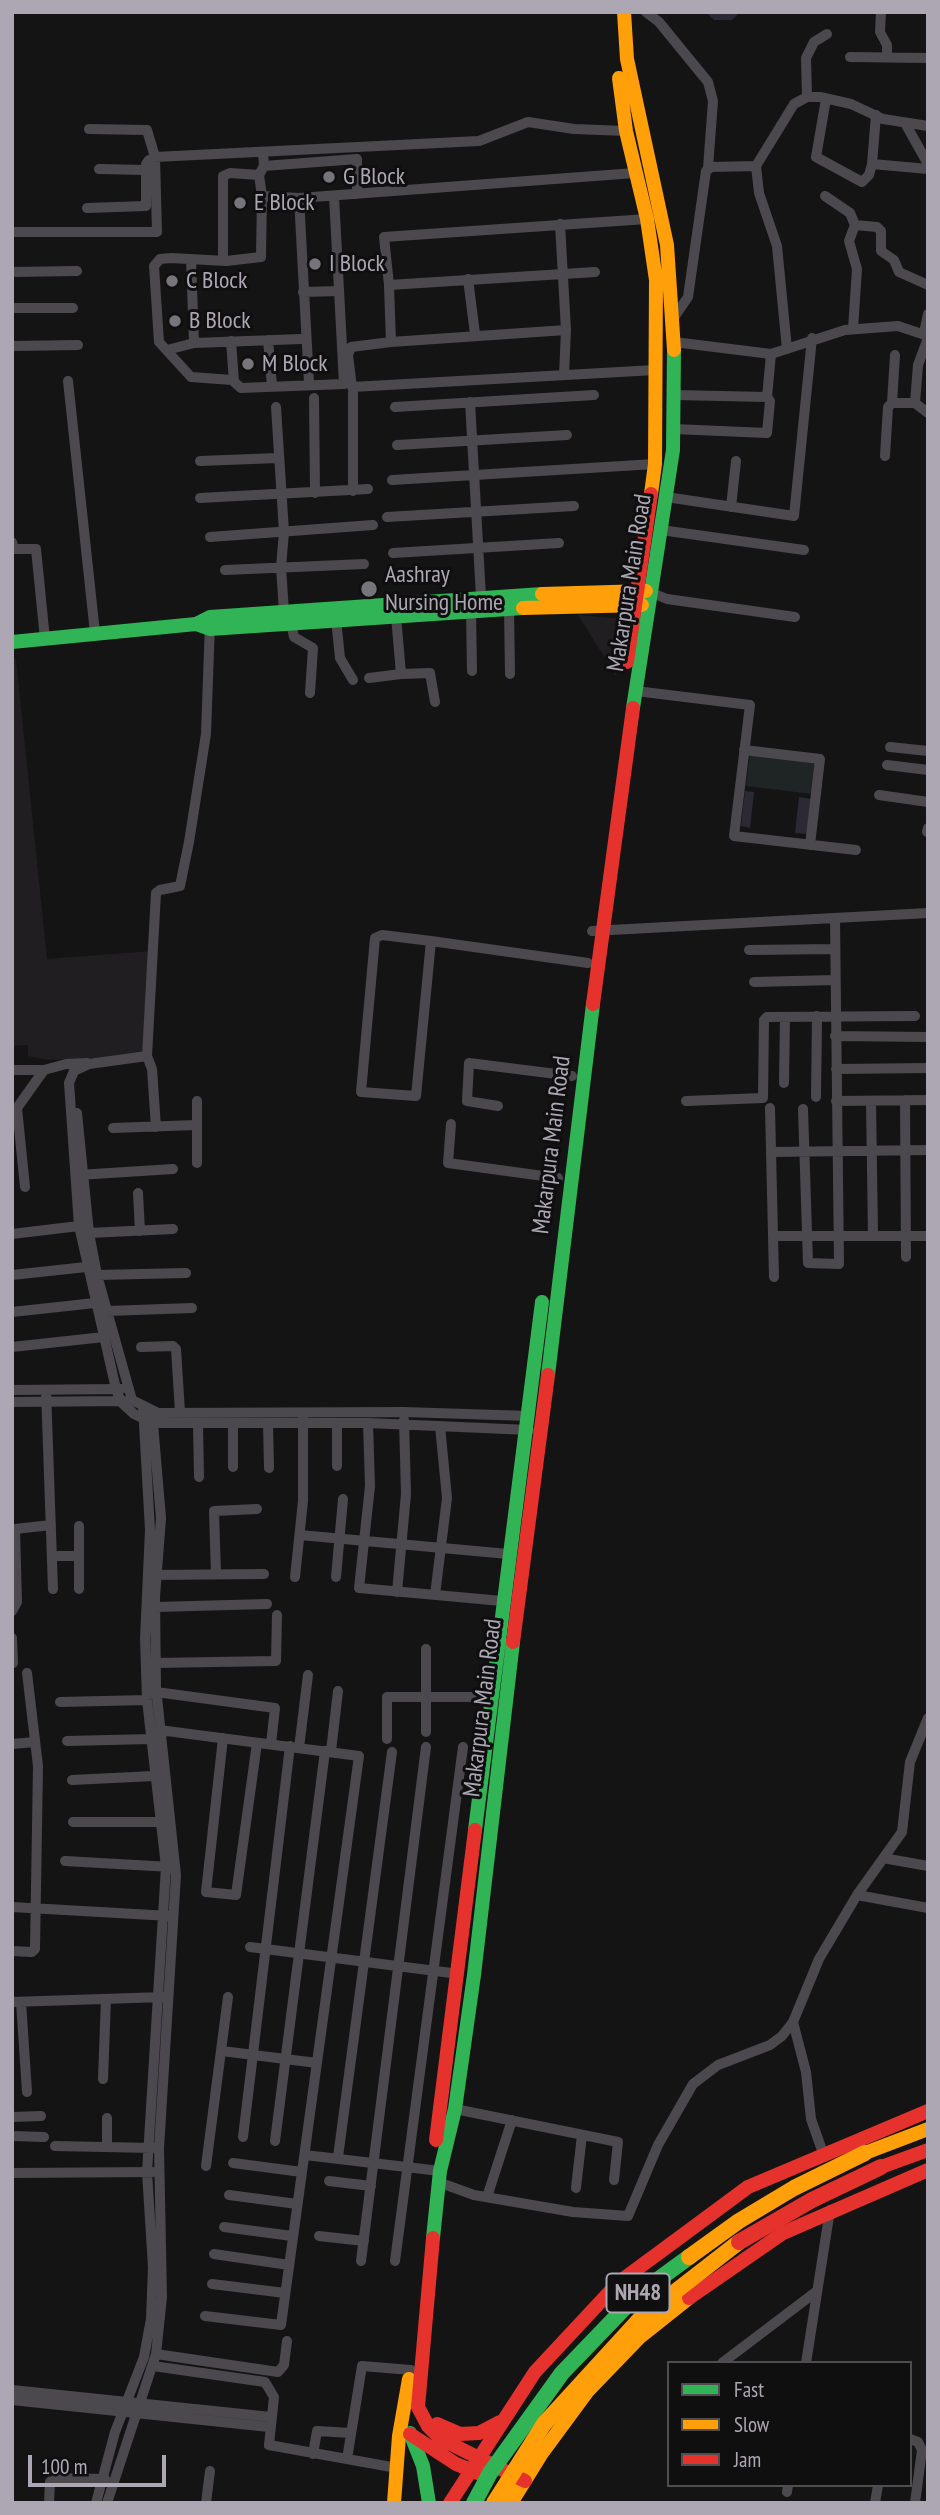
<!DOCTYPE html>
<html>
<head>
<meta charset="utf-8">
<style>
	body { margin:0 }
	#map { position:relative; width:940px; height:2515px; overflow:hidden; background:#151415; font-family:"PT Sans Narrow",sans-serif }
	canvas { display:block }
	.frame { position:absolute; inset:0; border:14px solid #ada7b4; pointer-events:none }
	.legend { position:absolute; left:667px; top:2361px; width:245px; height:126px; box-sizing:border-box; background:#100f10; border:2px solid #4f4c52; margin:0; padding:9px 12px; list-style:none; font-size:21px; color:#ada7b4 }
	.legend li { display:flex; align-items:center; gap:14px; height:35px }
	.legend b { width:35px; border:2px solid #4f4c52 }
	.scale { position:absolute; left:28px; top:2455px; width:138px; height:32px; box-sizing:border-box; border:4px solid #ada7b4; border-top:0; padding-left:9px; font-size:21px; line-height:24px; white-space:nowrap; color:#ada7b4; -webkit-text-stroke:5px #100f10; paint-order:stroke }
</style>
</head>
<body>
<div id="map">
<canvas width="940" height="2515"></canvas>
<div class="frame"></div>
<ul class="legend">
<li><b style="height:9px;background:#30b455"></b>Fast</li>
<li><b style="height:9px;background:#ff9f0a"></b>Slow</li>
<li><b style="height:9px;background:#e5322d"></b>Jam</li>
</ul>
<div class="scale">100 m</div>
</div>
<script>
const g = document.querySelector('canvas').getContext('2d');
g.lineJoin = 'round';
function fill(path, color) { g.fillStyle = color; g.fill(path, 'evenodd'); }
const poly = rows => new Path2D(rows.map(r => 'M' + r).join(''));
function stroke(path, color, width, dash) { g.strokeStyle = color; g.lineWidth = width; g.lineCap = dash ? 'butt' : 'round'; g.setLineDash(dash || []); g.stroke(path); }
function label(font, color, halo, rows, align = 'center') {
  g.font = font + ' "PT Sans Narrow",sans-serif'; g.lineWidth = 6; g.setLineDash([]); g.textBaseline = 'middle'; g.strokeStyle = halo; g.fillStyle = color; for (const [text, x, y, turn = 0] of rows) {
    g.save(); g.translate(x, y); g.rotate((+turn || 0) * Math.PI / 180); g.textAlign = isNaN(turn) ? turn : align; if (halo) g.strokeText(text, 0, 0); g.fillText(text, 0, 0); g.restore();
  }
}
fill(poly([
	[578,615,623,619,616,676],
	[16,659,47,959,153,951,147,1053,138,1057,48,1060,28,1056,28,1045,12,1046,12,660]
]), '#201e20');
fill(poly([
	[750,755,815,763,812,794,746,786]
]), '#1f2524');
fill(poly([
	[706,12,740,12,732,20,714,20],
	[745,791,754,792,750,828,741,826],
	[799,797,811,799,807,834,795,833]
]), '#2c2935');
stroke(poly([
	[646,12,659,22,708,82,713,101,708,168],
	[881,12,880,32,887,45,887,57],
	[850,57,928,58],
	[807,97,806,58,814,42,827,34],
	[826,99,816,157,862,182,869,175,872,164,876,115],
	[905,123,928,164],
	[89,129,147,130,155,157],
	[263,152,264,166,259,175,230,173,223,176,223,257,226,261,171,258,160,259,154,266,159,342,191,377,232,380,241,388,344,384,334,196],
	[872,164,928,169],
	[264,166,357,159,357,194],
	[99,169,146,170],
	[259,175,262,196,299,198],
	[825,196,850,213,855,225,849,241,857,269,853,329],
	[87,208,146,206,146,164,149,160,155,160],
	[855,225,877,227,881,231,881,251,894,260,899,272,928,285],
	[12,232,157,232,155,157,479,141,528,122,574,129,626,131],
	[226,261,261,257,262,196],
	[12,272,77,271],
	[595,272,389,285,384,237,647,219],
	[468,279,475,334],
	[389,285,391,342,566,330,560,224],
	[303,292,339,291],
	[12,308,73,308],
	[673,319,688,297,706,171,711,167,756,166],
	[924,333,928,314],
	[268,340,272,386],
	[231,341,234,382],
	[391,342,351,347,348,355,352,387,655,370],
	[674,342,771,354,845,330,898,326,928,336],
	[194,343,301,339],
	[12,346,78,345],
	[787,349,777,246,759,193,756,166,794,104,807,97,820,97,851,104,883,119,928,126],
	[167,350,194,343,191,259],
	[564,375,566,330],
	[68,381,95,633],
	[309,383,299,198,635,173],
	[353,393,353,491],
	[675,395,767,397,771,354],
	[314,398,315,493],
	[470,402,481,597],
	[892,403,895,355],
	[915,403,928,413],
	[276,407,284,532,281,567,284,612],
	[395,407,594,395],
	[674,429,767,433,770,401,767,397],
	[397,445,567,435],
	[885,456,888,407,892,403,915,403,918,365,928,338],
	[200,461,278,458],
	[392,480,655,464],
	[666,497,794,516,812,338],
	[200,498,368,489],
	[731,507,736,461],
	[387,517,574,506],
	[661,530,804,550],
	[210,537,373,525],
	[12,542,14,549,36,549,45,639],
	[393,553,559,543],
	[225,570,364,564],
	[650,592,667,599,795,617],
	[509,608,510,674],
	[471,611,472,671],
	[396,616,401,674,430,673,435,702],
	[336,619,340,658,353,680],
	[210,623,206,734,189,842,180,886,160,890,156,893,147,1056,89,1064,74,1071,69,1083,79,1226,116,1389,121,1402,134,1414,153,1423,368,1423,529,1430],
	[291,623,294,637,313,648,310,693],
	[369,678,401,674],
	[636,691,750,705,734,836,856,850],
	[890,747,928,751],
	[744,750,820,759,810,845],
	[887,765,928,770],
	[879,795,928,802],
	[927,832,928,828],
	[592,931,928,913],
	[431,941,382,935,375,938,361,1092,416,1096,431,941,588,963],
	[749,950,835,949],
	[754,982,835,980],
	[835,1036,928,1037],
	[147,1056,152,1069,156,1127],
	[836,1069,928,1068],
	[12,1070,44,1070],
	[784,1083,785,1017],
	[816,1097,817,1016],
	[905,1100,906,1257],
	[197,1101,197,1163],
	[686,1101,763,1098,764,1020,767,1017,915,1016],
	[836,1101,928,1100],
	[871,1101,873,1235],
	[498,1106,467,1101,469,1063,572,1076],
	[17,1108,25,1187],
	[770,1108,774,1277],
	[803,1109,808,1263,839,1264,835,918],
	[77,1113,89,1233,97,1275,132,1400,158,1413,404,1412,529,1416],
	[12,1115,44,1070,66,1064,87,1063],
	[451,1124,448,1163,558,1178],
	[113,1128,196,1125],
	[771,1152,928,1150],
	[78,1175,173,1169],
	[138,1193,140,1231],
	[89,1233,173,1229],
	[12,1234,79,1226],
	[773,1236,928,1236],
	[12,1275,86,1267],
	[97,1275,186,1273],
	[107,1311,192,1308],
	[12,1312,95,1303],
	[12,1347,104,1337],
	[141,1347,173,1346,176,1349,180,1412],
	[12,1390,121,1389],
	[46,1390,53,1589],
	[12,1402,126,1401],
	[233,1423,233,1467],
	[268,1423,269,1468],
	[337,1423,337,1466],
	[368,1423,370,1486,359,1588,502,1601],
	[198,1424,199,1477],
	[79,1526,79,1589],
	[300,1535,508,1554],
	[52,1556,79,1556],
	[216,1574,214,1511,257,1509],
	[152,1575,264,1574],
	[295,1577,303,1501,303,1416],
	[336,1577,343,1499],
	[397,1592,406,1494,404,1420],
	[435,1595,447,1498,440,1426],
	[155,1607,267,1604],
	[12,1611,17,1602,15,1529,51,1525],
	[12,1638,13,1663],
	[426,1649,426,1732],
	[155,1663,276,1661,277,1615],
	[156,1692,275,1708,271,1744],
	[60,1702,147,1700],
	[159,1730,359,1756,281,2325,205,2316],
	[223,1738,206,1892,236,1895,257,1743],
	[387,1739,387,1697,491,1697],
	[67,1741,151,1739],
	[12,1744,35,1742],
	[299,1748,308,1675],
	[331,1751,338,1691],
	[72,1780,154,1776],
	[73,1822,165,1822],
	[883,1858,928,1866],
	[65,1861,171,1867],
	[857,1895,928,1908],
	[12,1907,170,1916],
	[250,1947,459,1974],
	[12,1951,32,1952,35,1949,38,1766,27,1673],
	[12,2002,163,1997],
	[21,2002,27,2092],
	[793,2022,806,2072,811,2119,823,2153],
	[222,2051,317,2063],
	[103,2079,106,1999],
	[455,2109,618,2142,614,2180],
	[12,2117,41,2116],
	[107,2118,107,2147],
	[12,2136,44,2137],
	[243,2137,290,1746],
	[275,2141,325,1751],
	[55,2146,153,2148],
	[305,2155,440,2171],
	[338,2157,392,1752],
	[233,2163,302,2172],
	[206,2166,228,1997],
	[12,2173,153,2172],
	[329,2181,371,2186],
	[438,2182,474,2195,573,2212,628,2216,658,2145,693,2084,718,2065,770,2045,782,2036,793,2022,819,1959,857,1895,902,1832,910,1762,928,1718],
	[576,2188,582,2135],
	[229,2195,297,2204],
	[487,2197,512,2120],
	[224,2227,292,2236],
	[319,2236,364,2241],
	[214,2254,289,2265],
	[361,2261,426,1747],
	[395,2261,463,1747],
	[212,2284,285,2293],
	[156,2354,278,2372,284,2365,287,2341],
	[722,2363,817,2291],
	[806,2363,830,2210],
	[153,2366,265,2382,274,2397,269,2445,397,2468],
	[12,2390,271,2417],
	[12,2400,269,2427],
	[910,2439,918,2442,922,2450,915,2503],
	[313,2454,317,2431,351,2433],
	[347,2459,362,2366,411,2370],
	[787,2492,788,2485],
	[49,2503,50,2482,54,2478,105,2479],
	[96,2503,115,2432,144,2357,151,2319,153,2267,147,2172,166,1867,147,1700,145,1639,150,1530,143,1407],
	[107,2503,156,2354,162,2297,159,2148,176,1875,156,1688,155,1597,161,1518,152,1412],
	[206,2503,210,2471],
	[875,2503,878,2485]
]), '#4b494d', 10);
stroke(poly([
	[196,624,210,617,542,594],
	[12,642,196,624,210,629,523,608],
	[633,708,673,450,674,350],
	[548,1375,593,1004],
	[475,1830,542,1302],
	[433,2238,440,2171,455,2109,474,1975,513,1642],
	[410,2433,423,2466,429,2503]
]), '#30b455', 14);
stroke(poly([
	[624,12,627,59,667,245,674,350],
	[619,78,626,131,647,219,656,280,655,464,651,494],
	[542,594,646,591],
	[523,608,642,605],
	[865,2153,928,2129],
	[394,2503,399,2436,409,2379],
	[511,2503,542,2453,587,2392,640,2337,689,2298]
]), '#ff9f0a', 14);
stroke(poly([
	[627,662,651,494],
	[593,1004,633,708],
	[513,1642,548,1375],
	[436,2140,475,1830],
	[881,2167,928,2150],
	[433,2238,418,2407,428,2426,441,2439,525,2481],
	[689,2298,783,2233,928,2170],
	[437,2424,460,2434,479,2433,500,2422],
	[410,2434,456,2464,483,2475],
	[450,2503,535,2372,618,2283,748,2187,928,2111]
]), '#e5322d', 14);
stroke(poly([
	[474,2503,490,2473,562,2373,637,2295,689,2257]
]), '#30b455', 16);
stroke(poly([
	[689,2257,739,2221,794,2188,865,2153],
	[494,2503,544,2424,640,2319,739,2242]
]), '#ff9f0a', 16);
stroke(poly([
	[739,2242,812,2200,881,2167]
]), '#e5322d', 16);
for (const [x, y, r, color] of [
	[329,177,7,"#78747c"],
	[240,203,7,"#78747c"],
	[315,264,7,"#78747c"],
	[172,281,7,"#78747c"],
	[175,321,7,"#78747c"],
	[248,364,7,"#78747c"],
	[369,589,9,"#78747c"]
]) { const dot = new Path2D(); dot.arc(x, y, r, 0, 2 * Math.PI); g.fillStyle = color; g.fill(dot); stroke(dot, '#100f10', 2.5); }
for (const [x, y, w] of [
	[638,2293,63]
]) { const box = new Path2D(); box.roundRect(x - w / 2, y - 19.5, w, 39, 5); g.fillStyle = '#100f10'; g.fill(box); stroke(box, '#ada7b4', 2); }
label('bold 23px', '#ada7b4', null, [
	["NH48",638,2293]
]);
label('24px', '#ada7b4', '#100f10', [
	["G Block",343,177],
	["E Block",254,203],
	["I Block",329,264],
	["C Block",186,281],
	["B Block",189,321],
	["M Block",262,364],
	["Aashray",385,575],
	["Nursing Home",385,603]
], 'left');
label('24px', '#ada7b4', '#100f10', [
	["Makarpura Main Road",630,583,-81],
	["Makarpura Main Road",552,1145,-83],
	["Makarpura Main Road",483,1708,-83]
]);
</script>
</body>
</html>
